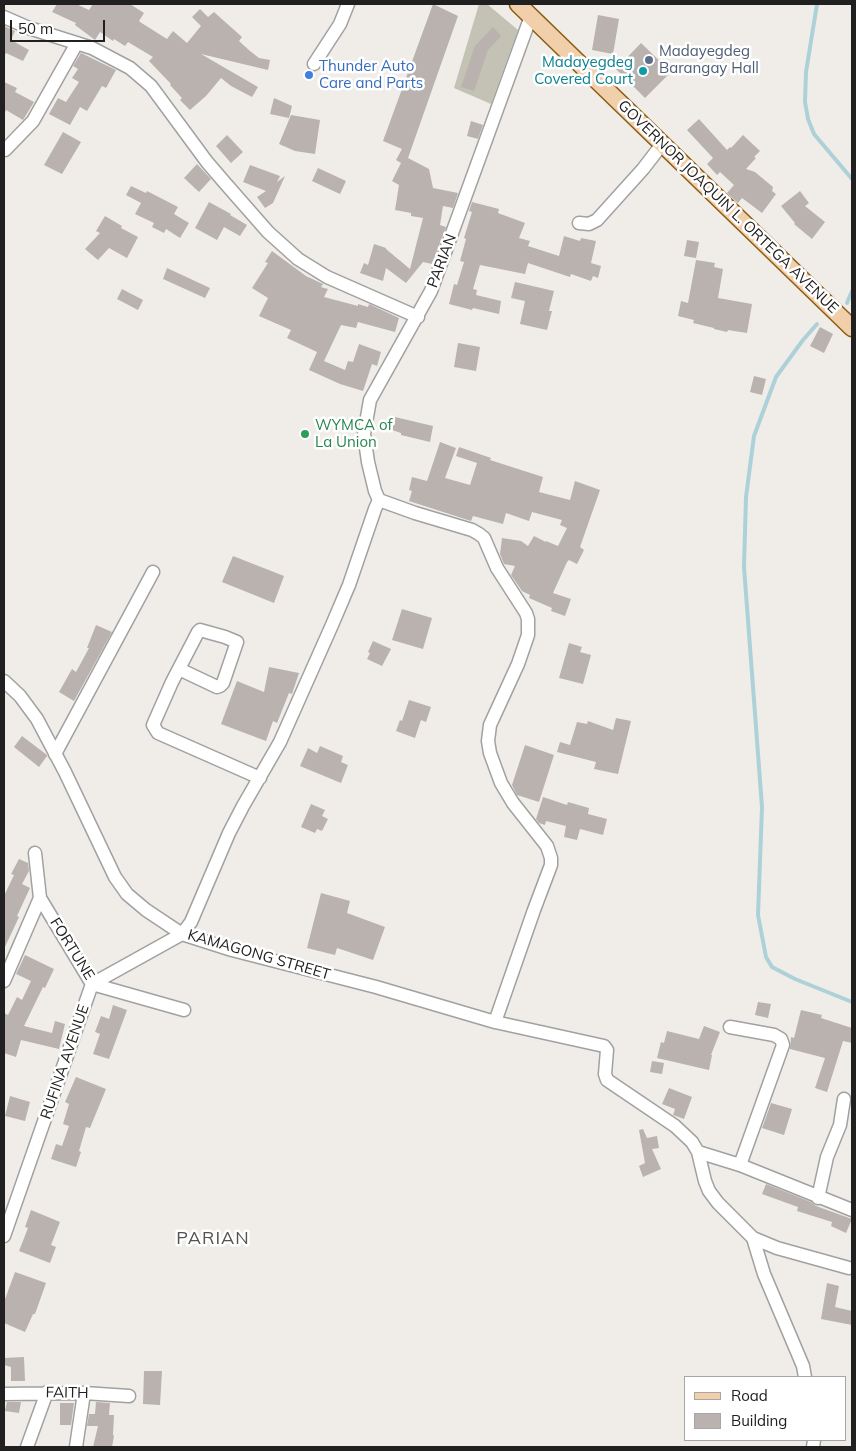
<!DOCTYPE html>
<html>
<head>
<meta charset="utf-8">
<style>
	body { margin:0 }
	#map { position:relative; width:856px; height:1451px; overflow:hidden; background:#f0ede8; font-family:Mulish,sans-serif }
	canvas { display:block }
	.frame { position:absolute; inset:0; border:5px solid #202020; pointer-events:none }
	.legend { position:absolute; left:684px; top:1376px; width:162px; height:65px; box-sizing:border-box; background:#fff; border:1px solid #a6a6a6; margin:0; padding:6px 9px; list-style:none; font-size:15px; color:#202020 }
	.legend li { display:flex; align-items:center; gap:10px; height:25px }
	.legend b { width:25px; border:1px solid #a6a6a6 }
	.scale { position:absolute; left:10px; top:20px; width:95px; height:22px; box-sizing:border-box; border:2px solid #202020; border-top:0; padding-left:6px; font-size:15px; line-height:18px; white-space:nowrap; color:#202020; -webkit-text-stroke:4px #fff; paint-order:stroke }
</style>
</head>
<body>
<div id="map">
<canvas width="856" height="1451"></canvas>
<div class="frame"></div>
<ul class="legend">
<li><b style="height:6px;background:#f2cfab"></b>Road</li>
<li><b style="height:14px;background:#b9b2ae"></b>Building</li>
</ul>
<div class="scale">50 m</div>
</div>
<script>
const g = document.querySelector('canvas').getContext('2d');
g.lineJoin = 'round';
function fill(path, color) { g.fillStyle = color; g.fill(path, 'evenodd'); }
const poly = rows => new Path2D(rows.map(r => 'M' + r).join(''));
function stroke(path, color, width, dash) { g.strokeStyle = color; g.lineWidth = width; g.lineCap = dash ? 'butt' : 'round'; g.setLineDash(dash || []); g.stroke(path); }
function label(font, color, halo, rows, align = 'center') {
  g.font = font + ' Mulish,sans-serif'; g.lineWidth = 5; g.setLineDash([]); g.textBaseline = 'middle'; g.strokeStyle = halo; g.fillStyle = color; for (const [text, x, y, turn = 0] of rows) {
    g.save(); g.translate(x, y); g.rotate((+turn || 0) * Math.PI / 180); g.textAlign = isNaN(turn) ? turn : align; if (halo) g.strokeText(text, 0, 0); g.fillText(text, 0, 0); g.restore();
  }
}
fill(poly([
	[479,4,487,4,518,30,491,104,454,88]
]), '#c3c2b4');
stroke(poly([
	[817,4,806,72,805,102,808,119,814,134,852,179],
	[847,303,852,291],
	[817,324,803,340,776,377,754,436,746,497,744,567,762,807,758,915,766,957,772,967,795,979,852,1002]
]), '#add1d8', 4);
fill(poly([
	[57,4,76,4,89,10,93,4,130,4,144,13,139,21,140,22,167,39,173,31,187,43,201,26,192,17,200,9,208,17,214,12,242,37,239,41,250,51,259,58,270,60,268,70,201,54,258,87,252,97,231,86,221,78,206,96,190,110,180,100,182,98,170,85,171,84,149,61,153,57,128,42,125,46,114,39,113,41,100,32,95,40,75,25,76,23,52,12],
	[433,4,458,16,408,158,429,169,433,188,458,193,453,208,443,206,440,225,446,227,432,264,423,262,406,283,386,268,383,281,360,273,364,263,368,265,374,244,386,248,386,249,410,269,423,218,411,216,411,213,395,210,399,185,392,181,401,163,396,160,402,149,383,141],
	[598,15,619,19,613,54,592,50],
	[4,26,15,31,11,40,29,50,23,61,6,53,4,57],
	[493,27,501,36,488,50,474,91,461,87,475,46],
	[641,43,671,72,645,98,616,69],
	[81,53,116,70,106,88,102,86,87,111,80,107,70,125,49,114,58,98,66,102,79,82,72,78,78,69,73,66],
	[4,82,17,88,15,92,34,102,23,120,6,110,4,115],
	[274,98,292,106,289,118,270,114],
	[291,115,320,120,315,154,295,151,279,144],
	[699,119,727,150,730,147,731,148,743,135,760,151,754,157,756,158,746,169,755,172,773,187,772,191,776,194,762,213,742,198,738,203,727,193,734,185,720,172,717,175,707,164,713,158,687,130],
	[471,121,483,125,478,139,467,136],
	[63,132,81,142,62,174,44,165],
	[227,135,243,152,231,163,216,146],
	[197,164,211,179,199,192,184,178],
	[250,165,280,176,277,182,285,176,273,203,265,208,257,197,266,191,243,182],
	[318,168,346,181,340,194,312,181],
	[131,186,146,193,147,191,178,207,174,214,189,223,180,238,166,229,164,233,152,227,154,223,135,214,141,203,126,195],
	[800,191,809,203,805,206,825,222,812,239,794,224,795,223,781,206],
	[209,202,231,214,230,215,247,225,240,236,224,227,217,240,195,228],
	[472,202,499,209,498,213,525,223,519,238,530,241,528,246,559,256,564,236,580,241,581,238,596,241,591,263,601,266,598,278,593,276,591,281,571,274,570,277,528,263,525,274,480,265,473,289,477,290,476,295,501,301,499,314,473,308,472,310,449,304,454,284,457,285,464,262,460,261,466,239,464,238,472,212,469,211],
	[105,216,122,226,121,228,138,237,127,258,109,248,98,260,85,249,100,233,96,231],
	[687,240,699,242,696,258,684,256],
	[272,251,306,276,323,284,321,287,328,289,324,297,358,306,358,304,368,307,369,304,399,318,395,332,358,322,356,328,341,325,324,361,345,370,348,361,353,362,359,344,381,352,377,366,372,364,363,391,340,384,309,370,317,352,287,338,291,330,259,316,268,298,252,288,268,263,265,262],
	[696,260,715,263,714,267,723,269,718,298,752,304,747,333,728,330,727,332,714,329,714,328,693,323,694,320,678,316,681,301,688,303],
	[167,268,210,288,205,298,163,279],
	[515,282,554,291,549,311,552,311,547,330,520,324,525,301,511,298],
	[122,289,143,300,138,310,117,299],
	[820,327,833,334,824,353,810,346],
	[458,343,480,347,476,371,454,367],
	[754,376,766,379,762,395,750,392],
	[395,417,433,426,430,442,401,435,401,433,392,430],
	[440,442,456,448,445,478,470,485,477,463,456,456,459,447,491,458,490,460,543,477,539,492,570,500,575,481,600,490,580,547,584,550,577,564,569,560,567,562,553,593,571,599,565,616,551,611,552,608,529,598,530,595,522,591,511,575,515,566,504,564,500,554,502,538,521,541,528,546,534,536,546,542,546,541,558,546,567,528,560,525,562,520,532,512,529,521,506,513,503,524,473,516,471,521,409,501,412,491,409,490,412,477,427,481],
	[233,556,284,576,274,603,222,582],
	[402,609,432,618,423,649,392,640],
	[96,625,112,632,74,701,59,692,72,669,76,672,89,648,87,648],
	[373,641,391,649,382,666,367,659,370,653,368,652],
	[569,643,582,647,580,652,591,655,583,684,559,678],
	[269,667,299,673,292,694,289,693,277,723,273,721,266,741,221,724,237,681,264,692],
	[409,700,431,707,426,722,421,720,415,738,396,731,400,720,402,721],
	[616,718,631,721,618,774,594,769,596,762,557,752,560,742,570,745,577,722,587,724,588,721,613,730],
	[22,736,47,755,47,756,39,767,14,747],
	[525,745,554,755,539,802,517,795,512,785],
	[320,746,343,756,341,762,348,765,341,783,300,766,308,748,317,753],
	[543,797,567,805,568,802,589,808,588,814,607,819,603,835,580,829,577,840,564,837,566,826,546,821,545,825,539,823,536,819],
	[311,804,325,810,322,816,328,819,322,831,317,829,315,833,301,827],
	[19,859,28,863,29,871,22,884,30,888,17,916,19,917,4,949,4,896,14,875,11,874],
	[321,893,350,901,347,913,385,927,373,960,337,948,335,955,307,948],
	[25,955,54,969,45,988,43,987,24,1026,52,1033,55,1021,65,1024,59,1049,21,1040,16,1057,4,1053,4,1013,8,1015,17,997,22,1000,31,981,16,974],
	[758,1002,771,1004,768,1018,755,1015],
	[113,1005,127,1010,109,1059,93,1054,100,1034,95,1032,101,1016,109,1019],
	[801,1010,822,1015,821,1018,852,1028,852,1043,843,1041,827,1092,815,1088,825,1058,790,1049,791,1037,794,1038],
	[704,1026,720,1032,711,1055,712,1055,709,1070,657,1058,661,1042,664,1043,667,1031,699,1039],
	[652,1061,664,1063,662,1074,650,1072],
	[76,1077,106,1089,90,1128,86,1127,79,1151,81,1152,76,1167,51,1159,56,1144,62,1146,69,1126,63,1124,69,1104,65,1102],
	[669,1088,692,1097,684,1119,673,1115,675,1109,662,1104],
	[10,1096,30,1102,25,1121,5,1116],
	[771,1103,792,1109,784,1135,762,1128],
	[643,1129,647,1138,657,1136,659,1148,652,1149,661,1169,643,1177,639,1166,645,1163,639,1130],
	[766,1184,811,1202,816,1206,852,1219,846,1233,831,1226,832,1222,797,1211,798,1207,762,1194],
	[31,1210,60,1222,51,1245,56,1247,50,1263,19,1251,28,1228,25,1227],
	[15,1272,46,1283,35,1314,33,1314,25,1332,4,1323,4,1302],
	[827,1283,839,1286,835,1307,852,1311,852,1325,821,1319],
	[24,1357,25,1381,11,1381,11,1367,4,1365,4,1358],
	[144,1371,162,1371,160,1405,143,1404],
	[7,1402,21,1402,19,1413,5,1411],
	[96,1402,110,1403,109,1415,114,1415,113,1435,114,1436,112,1447,93,1447,98,1426,87,1426,89,1414,95,1414],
	[60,1403,74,1403,71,1425,60,1425]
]), '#b9b2ae');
const minor = poly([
	[4,17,29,28,92,48,130,68,151,86,207,162,225,183,268,232,298,259,327,277,418,317],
	[314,64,340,24,348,4],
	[5,150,33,121,77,43],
	[579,223,589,224,597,220,643,169,663,143],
	[379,500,415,513,472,530,479,534,484,538,497,568,526,613,528,619,528,635,518,664,490,725,488,741,490,753,501,783,513,803,547,846,551,858,551,865,534,910,495,1022,604,1046,607,1050,605,1074,607,1080,675,1126,692,1142,698,1152,705,1181,709,1191,718,1203,753,1238,777,1248,849,1268],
	[379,500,375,491,368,462,364,434,370,400,431,291,531,16],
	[179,669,217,687,220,686,223,683,237,642,225,637,200,630,198,632,172,682,153,725,158,733,260,778],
	[4,681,20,696,37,719,65,772,115,877,127,894,146,910,182,934,232,950,376,987,495,1022],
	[55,754,153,572],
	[35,853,40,898,92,984,184,1010],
	[4,981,40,898],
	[730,1027,774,1035,781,1039,783,1045,740,1165],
	[698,1152,740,1165,852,1210],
	[818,1198,827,1157,840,1125,844,1099],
	[4,1236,92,984,182,934,191,922,229,833,243,806,280,742,332,625,349,585,375,509,379,500],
	[753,1238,764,1274,803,1366,805,1377],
	[4,1394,84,1393,129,1396],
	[27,1447,47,1392],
	[76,1447,84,1393],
	[813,1447,814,1440]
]);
const major = poly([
	[518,4,852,328]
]);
stroke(minor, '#a1a1a1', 15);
stroke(major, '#8b5c11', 19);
stroke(minor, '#fff', 12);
stroke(major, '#f2cfab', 16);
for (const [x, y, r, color] of [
	[649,60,5,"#5c6f8a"],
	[643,71,5,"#0f9aa8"],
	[309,75,5,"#3f7fe0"],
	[305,434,5,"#2e9e5b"]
]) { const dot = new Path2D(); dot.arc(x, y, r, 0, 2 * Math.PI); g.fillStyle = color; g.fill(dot); stroke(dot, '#fff', 2); }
label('15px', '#4e5e75', '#fff', [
	["Madayegdeg",659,51],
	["Barangay Hall",659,68]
], 'left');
label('15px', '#0d838f', '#fff', [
	["Madayegdeg",633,62],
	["Covered Court",633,79]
], 'right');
label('15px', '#366cbe', '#fff', [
	["Thunder Auto",319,66],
	["Care and Parts",319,83]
], 'left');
label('15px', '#202020', '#fff', [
	["GOVERNOR JOAQUIN L. ORTEGA AVENUE",728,207,44],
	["PARIAN",442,261,-69],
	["FORTUNE",72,949,58],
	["KAMAGONG STREET",259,955,16],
	["RUFINA AVENUE",65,1062,-71],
	["FAITH",67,1393,1]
]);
label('15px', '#27864d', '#fff', [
	["WYMCA of",315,425],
	["La Union",315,442]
], 'left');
g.letterSpacing = '1px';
label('18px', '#535353', '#fff', [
	["PARIAN",213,1239]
]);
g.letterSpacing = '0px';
</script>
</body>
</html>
